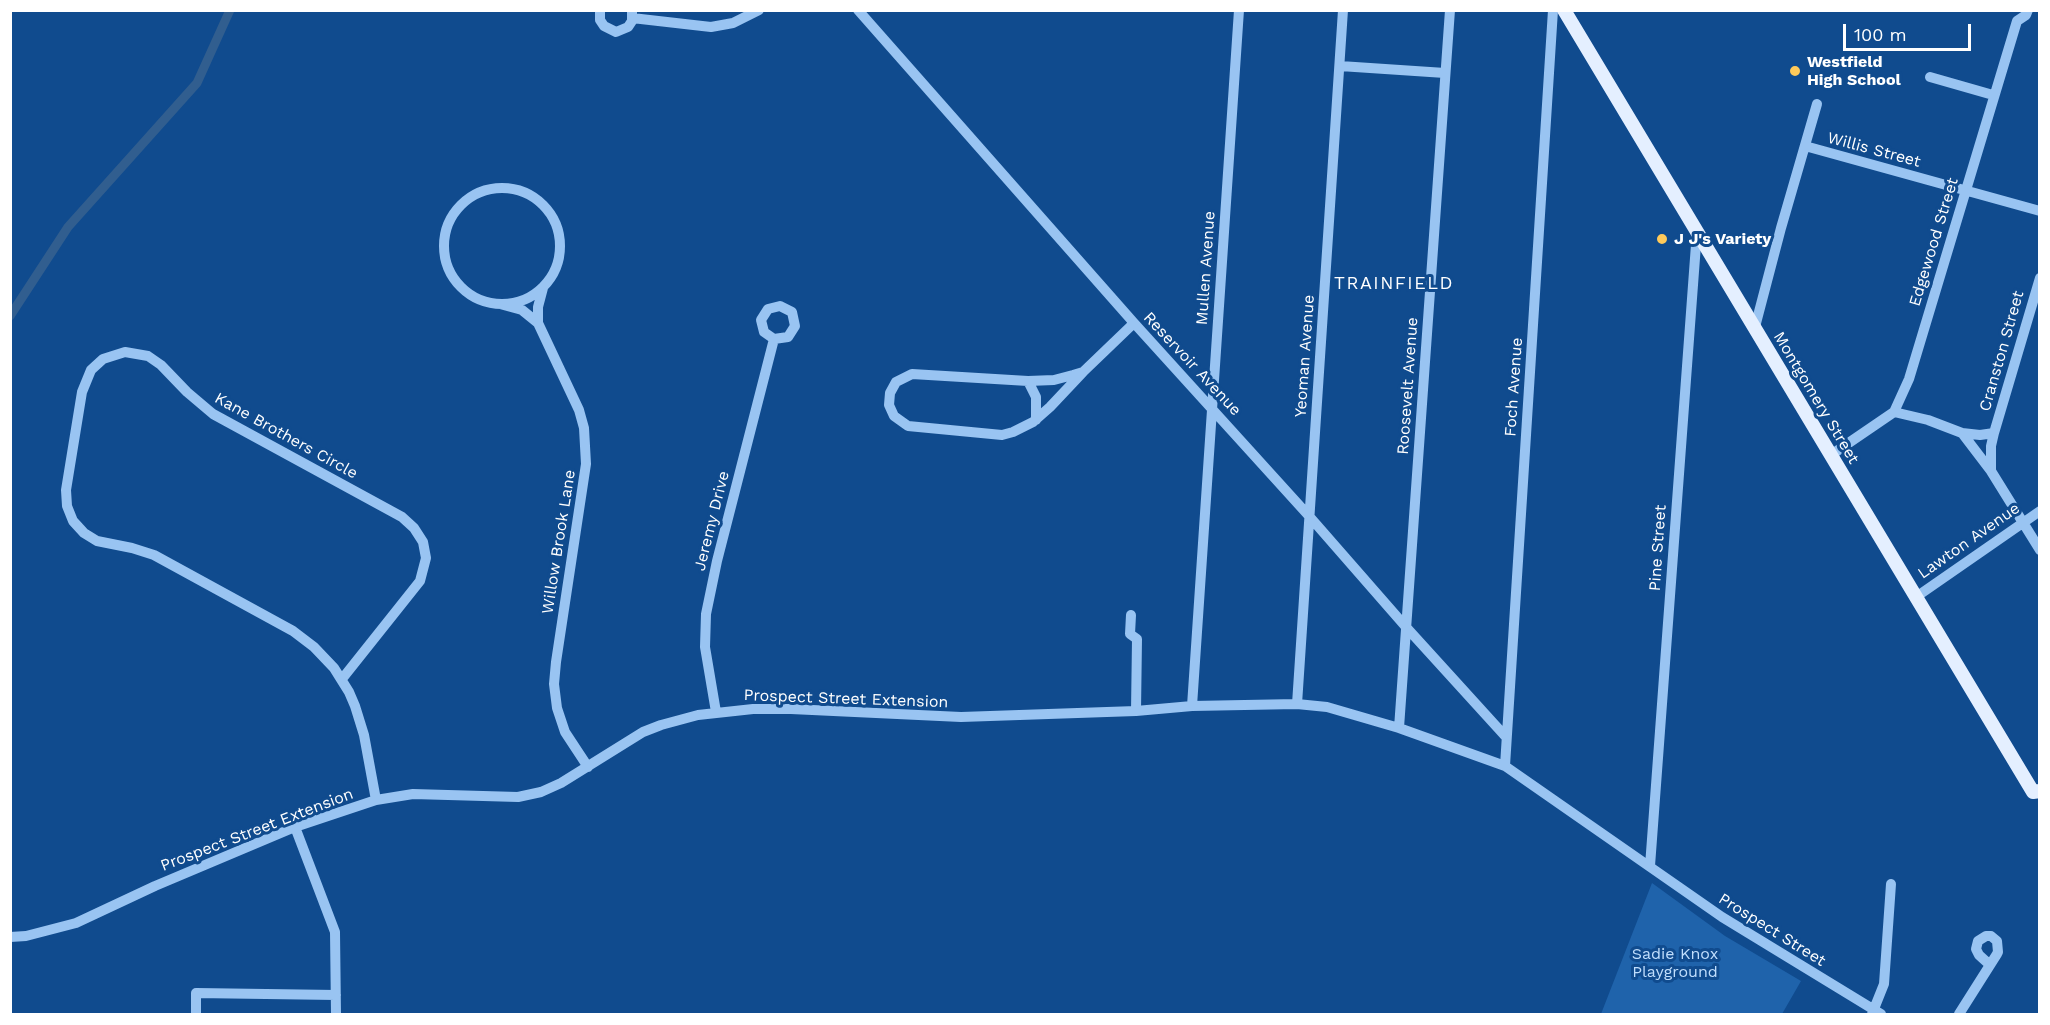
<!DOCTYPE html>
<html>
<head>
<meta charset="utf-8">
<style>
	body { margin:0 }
	#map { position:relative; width:2050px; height:1025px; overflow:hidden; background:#104b8e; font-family:"Work Sans",sans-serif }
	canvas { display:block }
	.frame { position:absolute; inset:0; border:12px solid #fff; pointer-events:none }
	.scale { position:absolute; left:1843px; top:24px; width:128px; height:27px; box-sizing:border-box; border:3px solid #fff; border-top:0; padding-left:8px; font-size:18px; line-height:21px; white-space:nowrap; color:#fff; -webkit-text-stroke:4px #104b8e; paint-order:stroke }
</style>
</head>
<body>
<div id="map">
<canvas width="2050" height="1025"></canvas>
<div class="frame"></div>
<div class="scale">100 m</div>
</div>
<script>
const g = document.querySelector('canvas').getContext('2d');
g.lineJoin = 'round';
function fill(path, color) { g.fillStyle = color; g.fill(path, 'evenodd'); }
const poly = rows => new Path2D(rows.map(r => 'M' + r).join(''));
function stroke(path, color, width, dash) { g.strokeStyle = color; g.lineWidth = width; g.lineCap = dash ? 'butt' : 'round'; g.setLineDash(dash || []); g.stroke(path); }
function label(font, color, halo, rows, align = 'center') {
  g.font = font + ' "Work Sans",sans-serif'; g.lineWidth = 6; g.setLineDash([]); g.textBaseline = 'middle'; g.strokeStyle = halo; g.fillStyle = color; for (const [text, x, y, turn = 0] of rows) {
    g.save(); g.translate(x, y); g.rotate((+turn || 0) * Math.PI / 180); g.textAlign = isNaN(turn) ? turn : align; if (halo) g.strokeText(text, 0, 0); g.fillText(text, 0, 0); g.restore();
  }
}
fill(poly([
	[1652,883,1725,936,1801,981,1782,1014,1601,1014]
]), '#1f63ab');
stroke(poly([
	[10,316,68,227,197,83,230,10]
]), '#315e8f', 9);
stroke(poly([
	[600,10,600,20,604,26,616,32,628,27,632,21,632,12],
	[858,10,1134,323,1309,516,1406,627,1506,737],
	[632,18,711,27,733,23,759,10],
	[1340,66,1445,73],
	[1930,77,1993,95],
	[1805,146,2040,211],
	'444 246a58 58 0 1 1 116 0a58 58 0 1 1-116 0Z',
	[500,304,522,310,538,323,579,410,584,428,586,464,556,662,554,684,557,708,565,732,588,767],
	[538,323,538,307,543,288],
	[1755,327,1781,228,1817,104],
	[1083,372,1050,407,1033,422,1013,432,1002,435,908,426,894,416,889,405,890,393,896,382,912,374,1028,381,1054,380,1073,375,1083,372,1134,323],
	[1028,381,1036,397,1036,420],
	[1894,412,1928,420,1962,433,1991,471,2040,550],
	[1962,433,1980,435,1994,433],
	[1831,455,1894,412,1909,379,2017,21,2026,15,2028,10],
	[1991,471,1991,446,1994,433,2040,278],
	[1916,597,2040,511],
	[1131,615,1130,634,1137,639,1136,711],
	[342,679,420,581,426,558,423,542,414,528,402,517,213,414,187,392,161,365,148,356,125,352,103,359,91,370,82,392,66,490,67,506,73,521,84,533,97,541,132,548,154,555,293,631,314,647,334,668,349,692,355,706,364,735,376,800],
	[1297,704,1343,10],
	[1192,706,1239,10],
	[716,712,705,647,706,614,717,561,774,339,764,332,761,320,768,309,780,306,792,312,795,326,788,337,774,339],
	[1399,728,1450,10],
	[1505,766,1553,10],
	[295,827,335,932,336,1014],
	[1650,866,1697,231],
	[10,937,26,936,76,923,155,886,295,827,376,800,413,794,518,797,541,792,561,783,643,732,661,725,698,715,753,709,791,709,961,717,1136,711,1192,706,1297,704,1327,707,1399,728,1505,766,1722,917,1881,1014],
	[196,1014,196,993,336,995],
	[1872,1014,1884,984,1891,884],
	[1959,1014,1997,954,1998,952,1997,941,1991,936,1986,936,1978,941,1976,949,1979,955,1990,965]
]), '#99c4f2', 10);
stroke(poly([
	[1564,10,2033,792,2040,791]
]), '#e4efff', 14);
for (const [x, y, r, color] of [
	[1795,71,6,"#ffca5a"],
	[1662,239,6,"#ffca5a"]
]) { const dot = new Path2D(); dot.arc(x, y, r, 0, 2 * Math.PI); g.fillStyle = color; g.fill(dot); stroke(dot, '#104b8e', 2); }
label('bold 16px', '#fff', '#104b8e', [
	["Westfield",1807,62],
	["High School",1807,80],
	["J J's Variety",1674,239]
], 'left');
label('16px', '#fff', '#104b8e', [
	["Willis Street",1874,150,15],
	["Edgewood Street",1934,242,-73],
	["Mullen Avenue",1206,268,-86],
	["Cranston Street",2002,351,-74],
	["Yeoman Avenue",1305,356,-86],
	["Reservoir Avenue",1192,364,47],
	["Roosevelt Avenue",1408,386,-86],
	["Foch Avenue",1514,387,-86],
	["Montgomery Street",1816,398,59],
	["Kane Brothers Circle",286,436,29],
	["Jeremy Drive",712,521,-76],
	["Lawton Avenue",1969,541,-35],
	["Willow Brook Lane",559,542,-81],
	["Pine Street",1658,548,-86],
	["Prospect Street Extension",846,699,2],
	["Prospect Street Extension",257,830,-21],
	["Prospect Street",1772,930,32]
]);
label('16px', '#c0defd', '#104b8e', [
	["Sadie Knox",1675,954],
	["Playground",1675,972]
]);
g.letterSpacing = '1.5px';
label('18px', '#fff', '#104b8e', [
	["TRAINFIELD",1394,284]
]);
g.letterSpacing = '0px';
</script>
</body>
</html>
